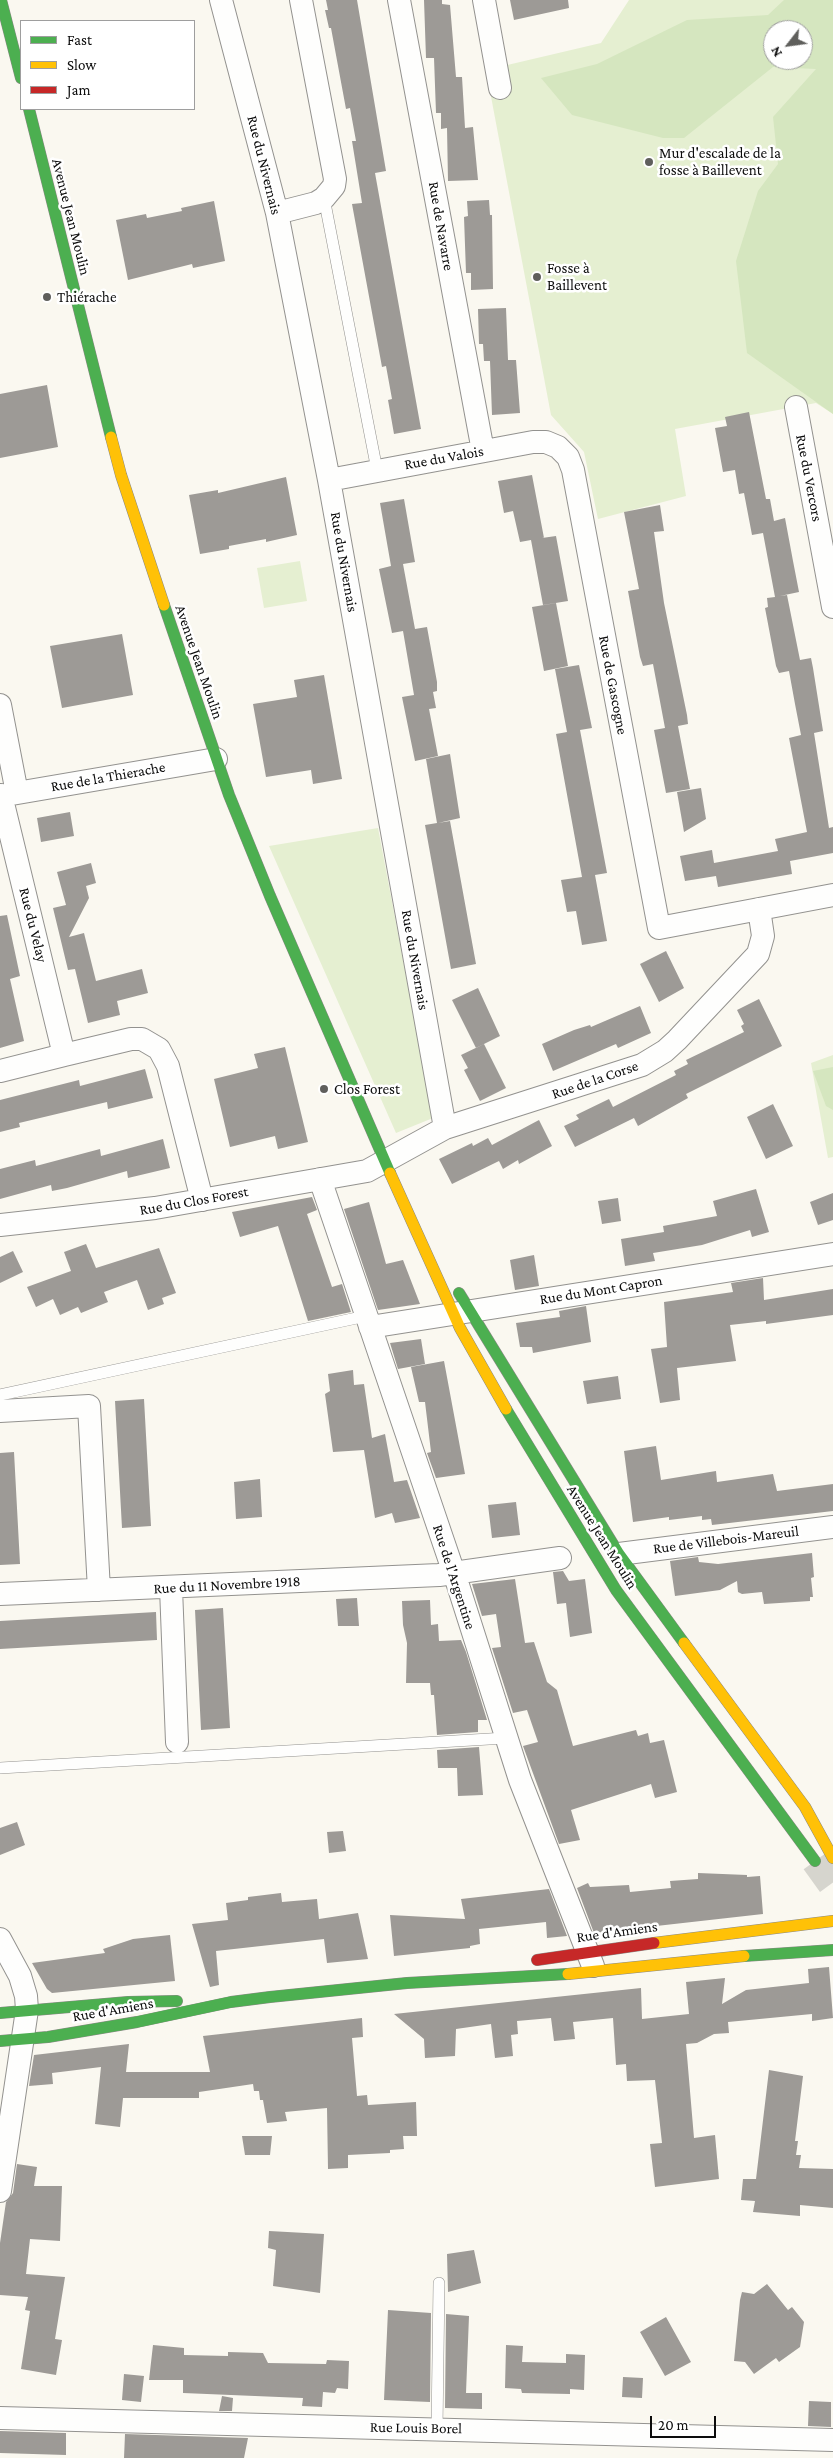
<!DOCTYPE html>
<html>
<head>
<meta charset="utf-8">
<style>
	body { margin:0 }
	#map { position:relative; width:833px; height:2458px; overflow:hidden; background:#faf8f0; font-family:"Crimson Pro",serif }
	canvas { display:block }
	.legend { position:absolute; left:20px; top:20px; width:175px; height:90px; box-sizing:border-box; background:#fff; border:1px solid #9e9e9e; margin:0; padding:6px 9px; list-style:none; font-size:15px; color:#0c0c0c }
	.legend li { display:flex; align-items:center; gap:10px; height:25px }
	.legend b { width:25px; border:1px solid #9e9e9e }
	.north { position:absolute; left:763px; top:20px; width:50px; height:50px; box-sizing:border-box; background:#fff; border:1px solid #9e9e9e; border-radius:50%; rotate:240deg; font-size:14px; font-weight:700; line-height:20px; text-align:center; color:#0c0c0c }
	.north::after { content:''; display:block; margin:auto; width:18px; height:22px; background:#5f5f5c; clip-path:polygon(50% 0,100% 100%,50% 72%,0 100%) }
	.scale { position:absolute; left:650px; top:2416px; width:66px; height:22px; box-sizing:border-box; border:2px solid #0c0c0c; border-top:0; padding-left:6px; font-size:15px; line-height:18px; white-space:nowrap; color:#0c0c0c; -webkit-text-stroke:4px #fff; paint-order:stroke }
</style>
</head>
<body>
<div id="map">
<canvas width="833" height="2458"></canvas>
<ul class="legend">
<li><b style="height:6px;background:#4caf50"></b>Fast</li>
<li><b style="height:6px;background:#ffc107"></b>Slow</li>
<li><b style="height:6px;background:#c62828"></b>Jam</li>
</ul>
<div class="north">N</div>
<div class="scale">20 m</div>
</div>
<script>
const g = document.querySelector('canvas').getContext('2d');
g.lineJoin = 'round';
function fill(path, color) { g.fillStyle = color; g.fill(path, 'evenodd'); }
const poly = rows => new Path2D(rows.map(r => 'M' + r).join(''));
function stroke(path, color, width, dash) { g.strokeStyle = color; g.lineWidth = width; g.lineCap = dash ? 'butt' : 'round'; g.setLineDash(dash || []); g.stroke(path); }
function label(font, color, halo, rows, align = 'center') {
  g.font = font + ' "Crimson Pro",serif'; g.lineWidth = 5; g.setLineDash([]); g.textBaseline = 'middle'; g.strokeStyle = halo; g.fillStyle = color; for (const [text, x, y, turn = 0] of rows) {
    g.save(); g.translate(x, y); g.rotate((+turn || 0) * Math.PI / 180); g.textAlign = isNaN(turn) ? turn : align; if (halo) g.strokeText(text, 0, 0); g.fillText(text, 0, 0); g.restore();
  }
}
fill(poly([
	[629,0,833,0,833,414,816,403,675,429,686,496,598,519,584,452,551,415,486,70,601,43],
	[773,30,803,30,803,60,773,60],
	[300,561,307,601,264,608,257,568],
	[378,828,433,1118,396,1133,269,846],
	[833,1055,833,1157,828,1158,811,1063]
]), '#e5efd1');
fill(poly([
	[784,0,833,0,833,414,747,353,736,261,758,191,778,164,773,117,816,69,773,67,684,138,663,138,572,115,541,78,597,64,687,20,768,15],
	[773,30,803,30,803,60,773,60],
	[833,1067,833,1110,826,1106,813,1071]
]), '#d5e6bf');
fill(poly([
	[326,0,357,0,386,171,375,173,421,429,394,434,388,400,392,399,386,366,382,367,352,204,362,203,352,141,356,141,350,108,346,109,331,28,329,28,325,10,328,10],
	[424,0,442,0,442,4,450,5,456,77,462,77,465,128,473,127,478,180,448,181,447,128,441,129,441,113,436,113,434,58,426,58],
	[510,0,568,0,569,8,514,20],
	[489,200,490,215,492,215,493,289,471,290,471,273,466,273,464,217,468,216,467,201],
	[214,201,225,261,193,268,192,264,128,280,116,220,146,214,147,218,182,211,181,208],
	[506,308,508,360,516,360,520,413,492,415,490,361,484,361,483,344,479,344,478,309],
	[47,385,58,447,0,458,0,394],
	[749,412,766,499,770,499,774,521,785,518,793,561,799,592,780,596,787,595,800,660,811,658,813,668,823,731,814,733,829,828,833,827,833,853,790,861,792,874,718,887,716,876,685,881,680,856,712,850,714,863,778,851,775,839,807,832,789,738,801,735,795,704,789,671,779,673,776,666,765,608,768,607,767,598,775,597,763,533,752,535,744,493,739,494,735,470,723,472,715,428,727,426,725,417],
	[532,475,544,538,542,538,556,536,568,601,543,605,531,540,520,542,513,511,504,513,498,481],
	[286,477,297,535,266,542,266,539,229,546,229,549,200,554,189,495,218,490,218,493],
	[404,499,415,562,403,564,415,629,403,631,427,627,437,682,437,691,433,692,436,708,429,709,438,756,415,761,402,697,414,695,403,631,392,633,379,569,391,566,380,503],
	[660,505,664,531,654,532,664,603,687,715,688,724,678,726,690,789,666,793,654,730,665,728,653,664,643,666,640,657,628,591,639,589,624,512],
	[556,603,568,666,544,671,532,607],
	[122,634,133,695,62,708,50,646],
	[579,665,592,728,580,730,607,873,595,875,607,941,582,945,576,911,567,912,561,880,582,877,556,734,567,732,555,669],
	[324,675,342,779,313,784,311,770,266,777,253,704,297,697,294,680],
	[450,754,460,818,438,823,450,821,476,964,451,969,425,825,437,823,426,759],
	[701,788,706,819,684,832,677,792],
	[70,812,74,836,41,842,37,818],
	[91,863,96,883,86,886,89,898,69,937,84,933,96,981,142,969,148,993,117,1001,120,1015,88,1023,75,969,68,970,53,908,66,905,57,872],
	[7,915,20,976,10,979,24,1041,0,1048,0,916],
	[666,951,684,988,659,1002,640,964],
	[478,988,500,1036,476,1048,452,1000],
	[759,999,782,1046,686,1094,688,1098,638,1126,634,1118,575,1147,564,1126,579,1119,576,1115,609,1099,613,1107,676,1075,674,1071,688,1064,686,1060,744,1032,741,1026,744,1024,737,1010],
	[640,1006,651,1033,618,1048,616,1044,553,1071,542,1044,574,1030,590,1025,591,1027],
	[484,1044,506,1088,480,1101,464,1070,468,1068,461,1055],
	[285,1047,308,1142,278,1149,275,1136,230,1147,214,1079,258,1068,254,1054],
	[145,1069,153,1098,108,1109,107,1102,19,1123,20,1127,0,1132,0,1100,79,1080,80,1086],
	[773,1104,793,1146,766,1159,747,1117],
	[539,1120,552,1146,519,1164,518,1160,503,1169,499,1161,452,1184,439,1159,472,1143,473,1146,488,1138,492,1145],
	[163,1139,170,1168,128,1178,127,1171,67,1188,52,1191,51,1185,0,1199,0,1169,35,1160,36,1166,100,1149,101,1156],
	[756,1189,769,1232,752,1237,750,1230,702,1245,653,1253,655,1261,625,1266,621,1239,664,1232,663,1226,717,1216,713,1201],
	[833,1193,833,1220,818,1225,810,1202],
	[312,1197,317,1210,307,1214,332,1287,342,1284,351,1312,308,1321,278,1226,240,1237,232,1212],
	[618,1198,621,1221,602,1224,598,1201],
	[369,1202,386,1264,403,1260,420,1304,378,1310,344,1209],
	[86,1244,96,1268,159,1248,176,1293,162,1298,164,1304,148,1310,137,1280,104,1292,108,1302,81,1313,78,1307,60,1315,53,1299,36,1307,27,1287,71,1271,64,1252],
	[13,1251,23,1272,0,1283,0,1257],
	[534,1255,539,1286,515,1290,510,1260],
	[763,1278,764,1300,833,1289,833,1315,766,1324,766,1321,730,1325,736,1361,677,1368,680,1400,660,1403,651,1349,667,1347,664,1302,733,1292,731,1283],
	[586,1306,591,1342,533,1353,532,1347,520,1347,516,1323,560,1317,559,1311],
	[421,1339,425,1364,398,1369,390,1343],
	[444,1361,465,1474,436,1478,427,1453,431,1452,425,1402,419,1402,411,1367],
	[353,1370,354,1385,364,1384,372,1438,385,1434,394,1482,407,1480,420,1518,395,1523,392,1513,375,1518,364,1450,333,1452,325,1394,330,1391,328,1374],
	[618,1376,621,1399,587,1404,583,1381],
	[144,1399,151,1526,122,1528,115,1401],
	[656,1446,661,1480,716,1471,717,1482,773,1474,777,1491,833,1484,833,1511,712,1525,711,1519,702,1520,702,1516,669,1520,669,1517,633,1522,624,1451],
	[14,1452,20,1564,0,1565,0,1453],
	[260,1479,262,1517,236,1519,234,1482],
	[516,1502,520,1535,492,1538,488,1505],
	[812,1553,814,1577,811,1578,813,1597,810,1597,810,1601,764,1604,762,1592,742,1594,738,1592,737,1581,720,1590,675,1596,670,1561,698,1557,699,1562,718,1564],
	[563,1571,569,1581,585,1579,592,1633,570,1637,566,1603,557,1604,553,1572],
	[515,1579,525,1643,534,1642,547,1682,557,1690,573,1746,636,1730,638,1736,648,1733,650,1743,664,1740,677,1792,655,1798,651,1784,571,1810,580,1840,559,1844,523,1746,538,1742,527,1710,513,1713,492,1648,501,1647,496,1614,482,1616,472,1584],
	[357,1598,359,1626,338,1626,336,1599],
	[430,1600,431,1625,438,1624,439,1641,461,1640,466,1652,487,1720,478,1720,478,1732,437,1735,434,1695,431,1695,430,1683,406,1683,407,1643,403,1625,402,1601],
	[223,1608,230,1728,201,1730,195,1610],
	[156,1612,157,1640,0,1649,0,1621],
	[479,1747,483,1795,458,1796,457,1768,438,1768,437,1750],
	[17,1822,25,1845,0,1855,0,1828],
	[343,1831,346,1851,329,1853,327,1832],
	[698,1873,747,1875,747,1877,760,1876,763,1914,594,1933,577,1888,588,1883,590,1887,629,1885,630,1892,671,1888,670,1881,698,1879],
	[549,1889,567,1936,547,1938,546,1922,479,1929,480,1944,470,1946,470,1948,394,1956,390,1915,465,1919,461,1899],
	[281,1893,282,1902,317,1899,319,1919,358,1913,368,1959,327,1963,324,1939,216,1951,219,1985,210,1987,192,1924,228,1920,226,1903,248,1900,248,1897],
	[170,1935,175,1981,52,1993,47,1989,32,1963,105,1953,103,1949,133,1939],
	[829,1967,833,2018,812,2021,812,2014,728,2022,729,2033,714,2034,697,2043,686,2044,694,2138,715,2135,719,2179,655,2187,650,2144,662,2143,655,2080,627,2081,626,2064,616,2065,613,2018,573,2022,575,2039,554,2041,551,2018,517,2021,518,2034,511,2035,513,2056,495,2058,491,2024,456,2029,455,2056,425,2058,424,2039,394,2014,641,1988,642,2019,689,2014,686,1982,725,1978,722,2004,746,1990,809,1983,808,1969],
	[362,2018,363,2037,352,2038,357,2096,367,2095,368,2105,416,2102,417,2136,403,2136,404,2149,390,2150,390,2153,348,2155,348,2168,328,2169,327,2108,285,2112,287,2121,267,2123,263,2100,260,2100,259,2091,254,2091,253,2084,199,2092,199,2098,123,2098,120,2127,95,2124,101,2067,52,2073,53,2084,29,2086,34,2055,129,2044,126,2072,210,2072,203,2036],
	[769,2070,803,2076,795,2141,798,2141,796,2155,801,2155,799,2168,833,2169,833,2208,800,2205,800,2216,753,2212,755,2201,741,2200,743,2179,756,2179],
	[242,2136,272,2136,270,2155,245,2155],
	[17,2164,37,2167,34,2186,62,2186,60,2241,30,2239,26,2274,65,2277,55,2339,62,2340,56,2375,21,2369,30,2311,25,2310,28,2297,0,2295,0,2243,6,2202,13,2193],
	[269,2231,324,2234,320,2293,273,2286,276,2250,268,2248],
	[474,2250,481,2283,448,2292,447,2254],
	[767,2284,788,2310,792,2307,804,2322,800,2347,779,2362,776,2358,754,2374,745,2362,734,2361,740,2300,742,2292,754,2294],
	[388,2310,431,2313,430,2402,384,2400],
	[446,2314,469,2316,466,2393,482,2393,482,2409,445,2408],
	[666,2317,691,2362,665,2376,640,2332],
	[153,2345,184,2348,184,2355,228,2356,228,2352,263,2353,268,2363,326,2364,327,2360,349,2361,348,2389,337,2388,335,2393,323,2392,322,2407,302,2406,303,2398,183,2393,183,2380,149,2380],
	[506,2345,523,2346,522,2362,566,2363,566,2354,585,2355,584,2390,570,2389,570,2394,522,2393,521,2389,505,2388],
	[124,2374,144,2376,141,2402,122,2400],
	[623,2377,643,2378,642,2398,622,2397],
	[222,2396,233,2398,232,2411,219,2411],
	[809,2401,831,2402,831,2427,808,2426],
	[0,2431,66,2433,66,2455,0,2453],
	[125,2434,248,2438,244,2458,124,2458]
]), '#9d9a96');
stroke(poly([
	[815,1861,833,1886]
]), '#d6d5ce', 28, [28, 14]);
const lane = poly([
	[324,198,377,470],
	[0,1395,366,1316],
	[0,1768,506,1738],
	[437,2429,439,2283]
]);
const street = poly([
	[221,0,277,213,329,480,445,1128],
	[399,0,483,451],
	[484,0,500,88],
	[277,213,316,203,324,198,334,186,335,179,301,0],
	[796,407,833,607],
	[329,480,533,442,546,442,558,447,568,457,573,470,659,928,833,895],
	[0,705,17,793],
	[1,795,64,1055,131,1039,142,1039,159,1049,168,1066,202,1200],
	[0,796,216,759],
	[0,1071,64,1055],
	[320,1179,457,1582,520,1780,593,1966],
	[0,1225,155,1208,367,1171,445,1128,642,1065,665,1051,677,1040,758,954,763,936,759,909],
	[370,1327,833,1254],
	[0,1411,89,1406,99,1590],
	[619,1554,833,1527],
	[171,1588,177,1742],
	[0,1594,439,1575,560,1558],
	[0,1939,20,1976,26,1996,27,2010,0,2191],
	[0,2418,833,2440]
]);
const fast = poly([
	[1,0,21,78],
	[29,109,111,437],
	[164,605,229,795,270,896,390,1173],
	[459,1293,619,1554,684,1643],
	[506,1409,616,1590,815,1861],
	[744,1956,833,1950],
	[0,2013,128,2002,177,2001],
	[0,2041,48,2037,137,2022,231,2002,270,1997,407,1983,568,1974]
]);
const slow = poly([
	[111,437,121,475,164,605],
	[390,1173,460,1328,506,1409],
	[684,1643,805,1807,833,1858],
	[654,1943,833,1921],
	[568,1974,744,1956]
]);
const jam = poly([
	[537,1960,654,1943]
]);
stroke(lane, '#93928f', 12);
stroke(street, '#93928f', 24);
stroke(fast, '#8a8985', 12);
stroke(slow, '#8a8985', 12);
stroke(jam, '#8a8985', 12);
stroke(lane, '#fefefd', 11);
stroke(street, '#fefefd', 22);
stroke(fast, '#4caf50', 11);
stroke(slow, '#ffc107', 11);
stroke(jam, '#c62828', 11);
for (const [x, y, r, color] of [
	[649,162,5,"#5f5f5c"],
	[537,277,5,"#5f5f5c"],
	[47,297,5,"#5f5f5c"],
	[324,1089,5,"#5f5f5c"]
]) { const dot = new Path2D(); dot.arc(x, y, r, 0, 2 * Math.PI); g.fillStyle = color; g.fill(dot); stroke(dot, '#fff', 2); }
label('15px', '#0c0c0c', '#fff', [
	["Mur d'escalade de la",659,153],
	["fosse à Baillevent",659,170],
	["Fosse à",547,268],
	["Baillevent",547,285],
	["Thiérache",57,297],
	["Clos Forest",334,1089]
], 'left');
label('15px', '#0c0c0c', '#fff', [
	["Rue du Nivernais",264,165,76],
	["Avenue Jean Moulin",71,217,76],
	["Rue de Navarre",441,226,80],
	["Rue du Valois",444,458,-10],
	["Rue du Vercors",809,478,79],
	["Rue du Nivernais",344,562,80],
	["Avenue Jean Moulin",199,662,71],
	["Rue de Gascogne",613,685,79],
	["Rue de la Thierache",108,777,-10],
	["Rue du Velay",33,925,76],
	["Rue du Nivernais",415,960,80],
	["Rue de la Corse",595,1080,-19],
	["Rue du Clos Forest",194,1201,-10],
	["Rue du Mont Capron",601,1290,-9],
	["Avenue Jean Moulin",602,1537,58],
	["Rue de Villebois-Mareuil",726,1540,-7],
	["Rue de l'Argentine",454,1577,72],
	["Rue du 11 Novembre 1918",227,1585,-3],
	["Rue d'Amiens",617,1932,-8],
	["Rue d'Amiens",113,2010,-10],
	["Rue Louis Borel",416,2428,1]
]);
</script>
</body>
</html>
